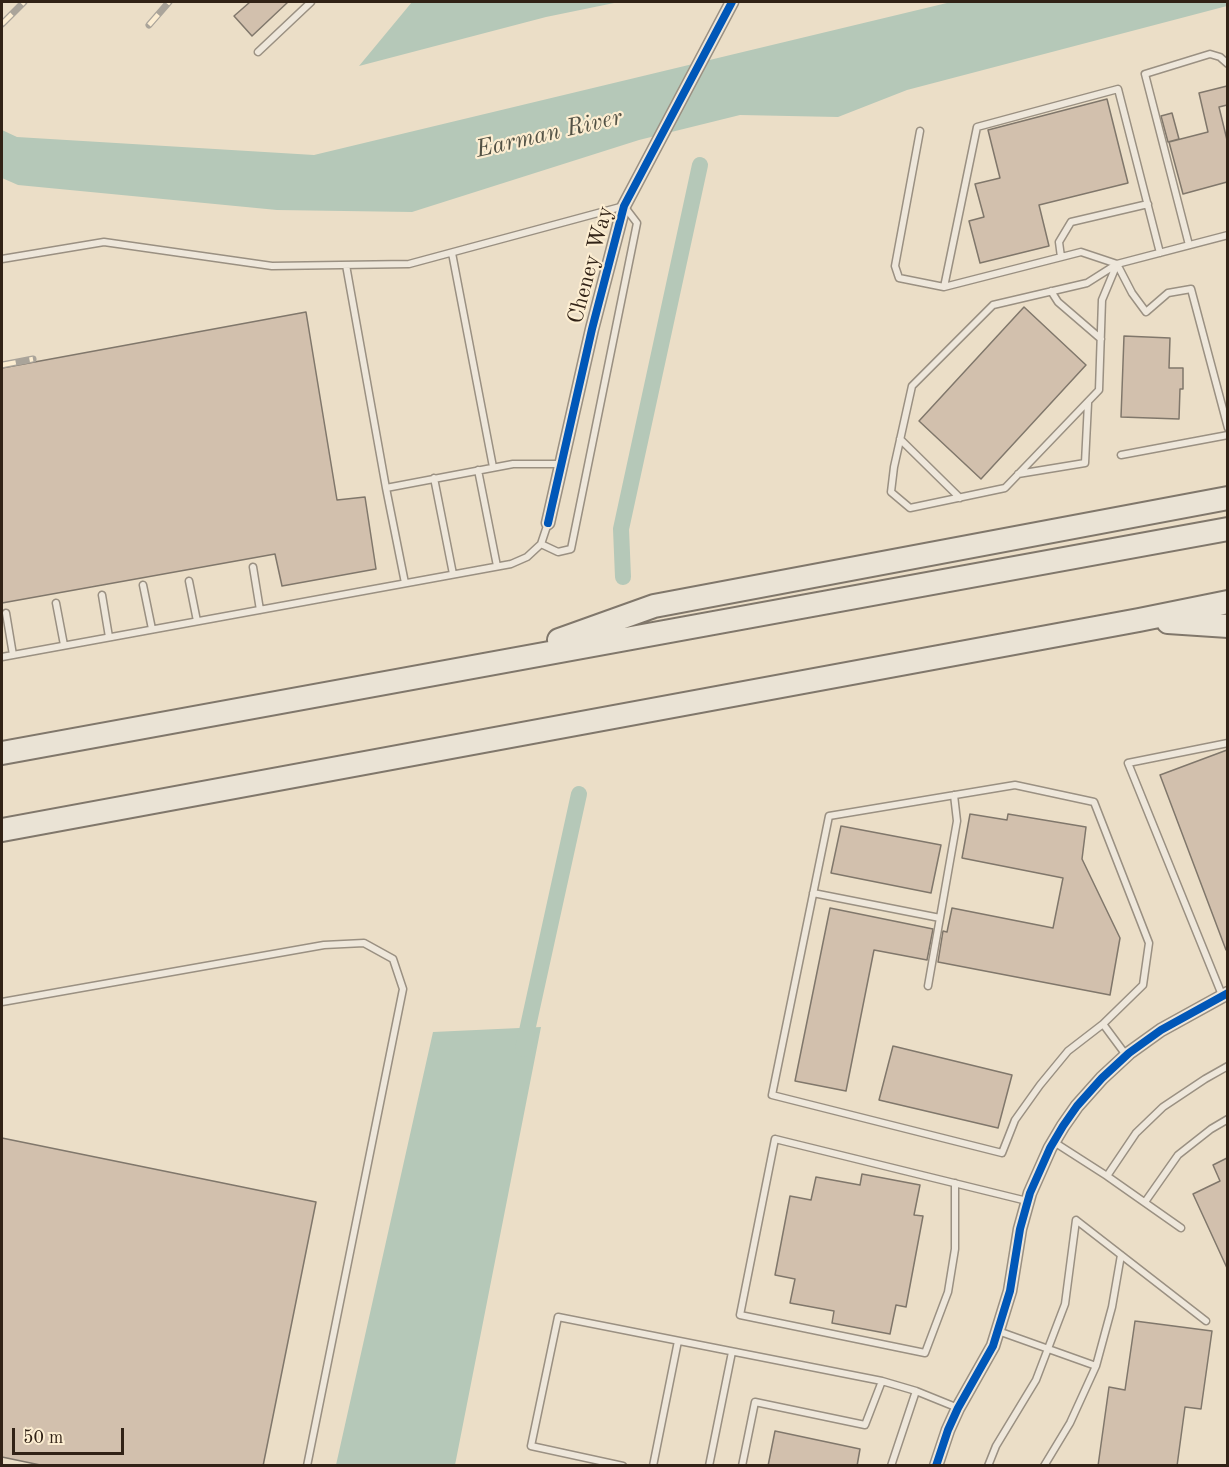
<!DOCTYPE html>
<html>
<head>
<meta charset="utf-8">
<style>
	body { margin:0 }
	#map { position:relative; width:1229px; height:1467px; overflow:hidden; background:#ebdec7; font-family:"Old Standard TT",serif }
	canvas { display:block }
	.frame { position:absolute; inset:0; border:3px solid #312216; pointer-events:none }
	.scale { position:absolute; left:12px; top:1428px; width:112px; height:27px; box-sizing:border-box; border:3px solid #312216; border-top:0; padding-left:8px; font-size:18px; line-height:21px; white-space:nowrap; color:#312216; -webkit-text-stroke:4px #fcedd1; paint-order:stroke }
</style>
</head>
<body>
<div id="map">
<canvas width="1229" height="1467"></canvas>
<div class="frame"></div>
<div class="scale">50 m</div>
</div>
<script>
const g = document.querySelector('canvas').getContext('2d');
g.lineJoin = 'round';
function fill(path, color) { g.fillStyle = color; g.fill(path, 'evenodd'); }
const poly = rows => new Path2D(rows.map(r => 'M' + r).join(''));
function stroke(path, color, width, dash) { g.strokeStyle = color; g.lineWidth = width; g.lineCap = dash ? 'butt' : 'round'; g.setLineDash(dash || []); g.stroke(path); }
function label(font, color, halo, rows, align = 'center') {
  g.font = font + ' "Old Standard TT",serif'; g.lineWidth = 4.5; g.setLineDash([]); g.textBaseline = 'middle'; g.strokeStyle = halo; g.fillStyle = color; for (const [text, x, y, turn = 0] of rows) {
    g.save(); g.translate(x, y); g.rotate((+turn || 0) * Math.PI / 180); g.textAlign = isNaN(turn) ? turn : align; if (halo) g.strokeText(text, 0, 0); g.fillText(text, 0, 0); g.restore();
  }
}
fill(poly([
	[412,2,619,2,546,17,359,66],
	[951,2,1227,2,1227,6,907,90,838,117,740,115,639,140,412,212,277,210,18,185,2,178,2,130,17,137,314,155],
	[541,1027,455,1465,336,1465,433,1032]
]), '#b5c8b8');
stroke(poly([
	[623,577,621,529,700,165],
	[523,1049,579,794]
]), '#b5c8b8', 16);
const building = poly([
	[250,2,288,2,252,36,234,16,250,2],
	[1227,86,1227,105,1219,107,1227,140,1227,182,1183,194,1169,142,1208,132,1199,93,1227,86],
	[1107,99,1128,183,1039,205,1049,246,980,263,969,221,984,217,975,184,1000,178,988,130,1107,99],
	[1172,113,1179,139,1168,142,1161,116,1172,113],
	[1024,307,1086,365,981,479,919,421,1024,307],
	[306,312,337,500,365,497,376,569,282,586,275,554,2,603,2,368,306,312],
	[1124,336,1170,338,1169,368,1183,368,1183,389,1180,389,1179,419,1121,417,1124,336],
	[1227,750,1227,950,1226,950,1160,775,1227,750],
	[970,814,1007,820,1008,814,1086,827,1082,859,1120,938,1110,995,938,962,943,931,947,932,952,908,1053,928,1063,878,962,858,970,814],
	[841,826,941,845,931,893,831,873,841,826],
	[830,908,933,929,927,960,874,950,846,1091,795,1081,830,908],
	[893,1046,1012,1075,998,1128,879,1100,893,1046],
	[2,1138,316,1202,263,1466,45,1466,2,1457,2,1138],
	[1227,1158,1227,1268,1193,1194,1220,1181,1213,1165,1227,1158],
	[862,1174,920,1185,914,1215,923,1216,906,1307,896,1305,890,1334,832,1323,834,1311,790,1303,795,1279,775,1275,790,1196,811,1200,816,1177,860,1185,862,1174],
	[1135,1321,1212,1331,1201,1409,1185,1407,1177,1466,1098,1466,1109,1387,1125,1390,1135,1321],
	[775,1431,860,1449,857,1466,768,1466,775,1431]
]);
fill(building, '#d2c0ad');
stroke(building, '#80776b', 1.5);
const lane = poly([
	[258,52,311,2],
	[920,131,895,266,899,278,944,287],
	[1189,245,1145,74,1210,54,1220,57,1228,64],
	[452,253,493,467],
	[1160,253,1118,89,977,127,944,287,1081,252,1117,264,1132,293,1146,312,1168,293,1191,289,1228,428],
	[1061,257,1059,242,1071,222,1148,204],
	[2,259,104,242,272,266,409,264,624,206,637,223,571,549,558,552,541,544],
	[1117,264,1102,300,1099,390,1005,488,910,508,891,492,894,467,912,386,993,305,1087,283,1117,264],
	[1117,264,1228,235],
	[346,265,386,488,513,464,561,464],
	[1051,291,1058,302,1101,339],
	[900,439,960,498],
	[1121,455,1228,435],
	[478,470,497,566],
	[1018,474,1085,463,1088,403],
	[434,478,453,574],
	[386,488,405,583],
	[253,567,260,610],
	[189,581,197,621],
	[143,585,152,629],
	[102,595,109,637],
	[56,603,64,645],
	[6,613,13,655],
	[2,657,511,564,527,557,541,544,548,523],
	[813,893,940,918],
	[928,986,957,821,954,795],
	[1222,995,1128,763,1228,743],
	[2,1002,324,945,364,943,393,959,403,989,307,1466],
	[1103,1024,1068,1051,1040,1085,1015,1120,1002,1153,772,1095,829,816,1015,785,1094,802,1149,943,1143,985,1103,1024,1126,1055],
	[1054,1142,1107,1176],
	[955,1183,955,1249,948,1292,925,1353,740,1315,775,1139,1027,1201],
	[1145,1202,1178,1155,1211,1129,1228,1119],
	[1181,1228,1107,1176,1136,1133,1163,1107,1205,1079,1228,1066],
	[998,1331,1096,1366],
	[882,1381,916,1391,891,1466],
	[916,1391,958,1408],
	[623,1466,531,1446,558,1317,882,1381,865,1425,755,1402,742,1466],
	[653,1466,678,1341],
	[709,1466,732,1352],
	[988,1466,996,1446,1036,1380,1065,1304,1076,1220,1206,1321],
	[1044,1466,1070,1423,1096,1366,1112,1307,1121,1255]
]);
const street = poly([
	[548,523,592,329,624,206,732,2],
	[936,1466,948,1430,958,1408,993,1346,1010,1291,1020,1229,1030,1193,1050,1148,1063,1126,1077,1106,1102,1078,1129,1053,1161,1030,1228,993]
]);
const highway = poly([
	[1168,622,1228,626],
	[559,640,654,606,1228,498],
	[2,753,1228,529],
	[2,830,1139,620,1228,602]
]);
stroke(lane, '#9a9082', 9);
stroke(street, '#9a9082', 15);
stroke(highway, '#80776b', 26);
stroke(lane, '#eee7db', 6);
stroke(street, '#eee7db', 12);
stroke(highway, '#eae3d5', 22);
const rail = poly([
	[2,24,24,2],
	[149,25,169,2],
	[2,365,33,359]
]);
stroke(rail, '#aaa49a', 7);
stroke(rail, '#fcedd1', 4.5, [14]);
stroke(poly([
	[548,523,592,329,624,206,732,2],
	[936,1466,948,1430,958,1408,993,1346,1010,1291,1020,1229,1030,1193,1050,1148,1063,1126,1077,1106,1102,1078,1129,1053,1161,1030,1228,993]
]), '#0057b8', 8);
label('22px', '#312216', '#fcedd1', [
	["Cheney Way",591,265,-75]
]);
label('italic 24px', '#525144', '#fcedd1', [
	["Earman River",549,134,-13]
]);
</script>
</body>
</html>
